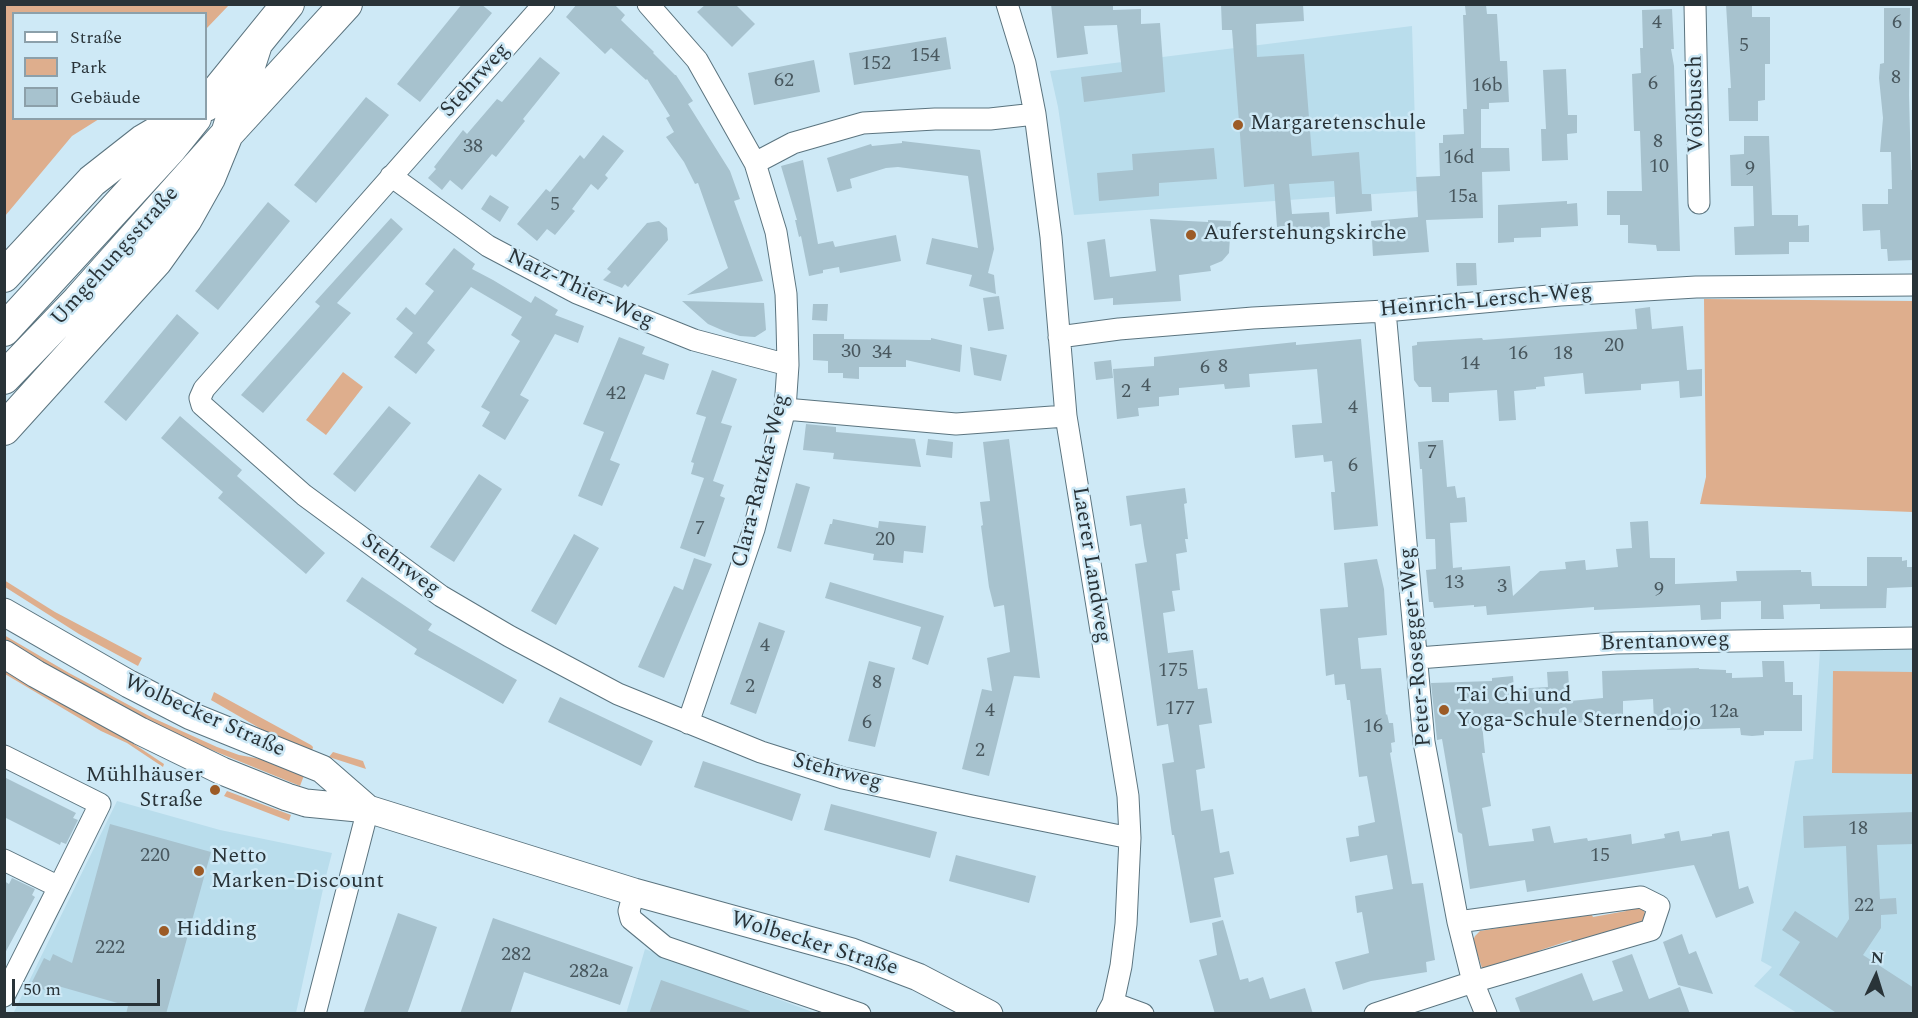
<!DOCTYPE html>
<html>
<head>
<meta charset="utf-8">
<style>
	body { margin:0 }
	#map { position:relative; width:1918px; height:1018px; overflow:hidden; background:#cee9f6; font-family:Spectral,serif }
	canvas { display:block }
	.frame { position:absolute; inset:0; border:6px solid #293338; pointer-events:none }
	.legend { position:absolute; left:12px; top:12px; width:195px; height:108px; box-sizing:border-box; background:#cee9f6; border:2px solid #8ca0aa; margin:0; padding:8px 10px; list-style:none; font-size:18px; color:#293338 }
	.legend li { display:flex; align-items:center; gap:12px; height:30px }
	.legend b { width:30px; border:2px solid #8ca0aa }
	.north { position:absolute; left:1846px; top:946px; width:60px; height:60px; -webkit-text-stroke:4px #cee9f6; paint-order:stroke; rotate:4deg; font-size:16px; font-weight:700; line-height:24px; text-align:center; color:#293338 }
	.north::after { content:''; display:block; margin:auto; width:21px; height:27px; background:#293338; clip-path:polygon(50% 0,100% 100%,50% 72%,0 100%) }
	.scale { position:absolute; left:12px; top:979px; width:148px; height:27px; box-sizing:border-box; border:3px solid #293338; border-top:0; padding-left:8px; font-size:18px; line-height:21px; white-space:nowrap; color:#293338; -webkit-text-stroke:4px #cee9f6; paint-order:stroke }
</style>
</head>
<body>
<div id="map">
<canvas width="1918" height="1018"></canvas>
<div class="frame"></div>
<ul class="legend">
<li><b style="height:8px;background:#fff"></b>Straße</li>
<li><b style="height:16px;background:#deae8d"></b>Park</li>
<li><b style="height:16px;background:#a7c2ce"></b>Gebäude</li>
</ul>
<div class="north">N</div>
<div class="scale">50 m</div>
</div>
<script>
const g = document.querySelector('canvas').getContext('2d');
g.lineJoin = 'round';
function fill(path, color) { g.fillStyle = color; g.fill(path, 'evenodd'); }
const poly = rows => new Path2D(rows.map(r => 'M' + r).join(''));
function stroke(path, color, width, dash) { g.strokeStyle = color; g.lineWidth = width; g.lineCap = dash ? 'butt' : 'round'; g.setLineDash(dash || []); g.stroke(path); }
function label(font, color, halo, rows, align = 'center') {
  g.font = font + ' Spectral,serif'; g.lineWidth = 5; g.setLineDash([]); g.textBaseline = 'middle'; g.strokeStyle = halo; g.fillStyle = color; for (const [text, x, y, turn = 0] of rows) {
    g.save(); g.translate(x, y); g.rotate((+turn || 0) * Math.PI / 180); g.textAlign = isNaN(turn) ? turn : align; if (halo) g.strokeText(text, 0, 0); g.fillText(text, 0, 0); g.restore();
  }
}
fill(poly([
	[1412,26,1417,191,1074,215,1058,107,1050,71],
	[1913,649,1913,1013,1797,1013,1754,986,1772,967,1761,961,1795,761,1813,759,1820,650],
	[117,801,220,830,332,853,325,880,296,1013,13,1014],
	[645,949,815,1013,626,1014]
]), '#b9ddec');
fill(poly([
	[5,4,229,4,229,5,206,29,206,14,14,14,14,118,99,119,72,136,5,216],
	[1704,299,1913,301,1913,512,1700,504,1706,477],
	[343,372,363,387,326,435,306,420],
	[4,580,55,612,142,658,138,666,79,634,5,587],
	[4,635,69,673,153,718,217,747,239,755,277,762,306,770,300,786,170,733,5,643],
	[4,666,110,728,164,764,163,767,127,743,101,731,5,674],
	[1833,671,1913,672,1913,774,1832,773],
	[214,692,311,745,313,747,312,751,268,733,211,700],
	[333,752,363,761,366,769,329,757],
	[227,791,291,815,289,821,224,796],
	[1626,905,1643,906,1646,918,1642,922,1574,944,1571,940,1538,951,1539,957,1491,972,1482,968,1473,941,1475,936,1480,931,1590,912,1593,917,1626,911]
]), '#deae8d');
fill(poly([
	[462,4,481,4,492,13,420,102,397,84],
	[577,4,614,4,625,15,621,20,654,52,653,53,675,75,676,75,693,101,688,104,730,171,740,199,734,201,763,281,687,295,728,268,698,183,695,184,684,162,666,137,674,132,666,118,670,116,647,79,646,80,611,48,605,54,566,17],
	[706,4,735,4,755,24,732,47,697,12],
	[1051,4,1113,4,1113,10,1141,9,1141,24,1160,23,1165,92,1084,102,1081,77,1122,72,1117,25,1084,26,1088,54,1057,58],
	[1221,4,1303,4,1304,21,1256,24,1257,57,1304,54,1312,156,1359,152,1362,194,1371,194,1372,211,1336,214,1334,181,1289,184,1292,214,1329,212,1331,239,1292,237,1292,225,1277,227,1274,184,1244,187,1232,30,1222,30],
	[1726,4,1752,4,1752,17,1770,17,1770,64,1765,64,1765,100,1758,101,1758,121,1729,121,1728,88,1731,88],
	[1486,5,1487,14,1497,14,1500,61,1507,61,1509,102,1489,103,1489,109,1481,109,1481,148,1509,148,1510,171,1482,172,1483,218,1426,220,1429,252,1373,256,1371,221,1418,217,1416,177,1440,176,1439,143,1443,143,1443,135,1464,134,1463,109,1467,109,1463,15,1466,15,1465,6],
	[1884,8,1910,8,1909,95,1911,170,1914,170,1914,260,1888,261,1887,249,1881,249,1880,230,1863,231,1862,204,1888,204,1888,189,1892,189,1891,152,1880,152,1883,118,1879,78,1880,64,1884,63],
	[1672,9,1674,49,1671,49,1674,66,1680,251,1657,251,1656,245,1628,243,1628,225,1620,225,1620,215,1607,215,1607,191,1642,191,1640,131,1634,131,1632,74,1641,73,1640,48,1643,48,1642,10],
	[946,37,951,69,854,85,849,53],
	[540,57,560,73,523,119,525,121,496,157,492,154,462,190,450,180,442,190,428,178,436,169,434,167,463,130,467,134,497,99,502,102],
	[814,60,820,92,754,105,748,73],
	[1566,69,1568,115,1577,115,1577,133,1567,134,1568,160,1542,161,1541,129,1546,129,1543,70],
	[366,97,389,115,316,203,294,185],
	[603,135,624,151,605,175,608,178,598,190,591,184,572,209,575,211,555,235,547,229,537,241,517,224,546,189,550,192,580,155,584,159],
	[1744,136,1769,136,1772,215,1798,215,1798,226,1809,225,1809,242,1789,242,1789,254,1735,255,1734,227,1754,226,1753,186,1731,186,1730,155,1744,154],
	[902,141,980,150,994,249,988,273,994,275,996,294,969,286,972,275,926,264,932,238,978,248,968,176,898,167,886,168,850,179,852,188,837,192,827,158,871,144,872,146,902,143],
	[1214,148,1217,179,1159,183,1159,196,1099,201,1097,173,1133,170,1132,154],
	[803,160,818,244,833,241,835,247,896,235,901,261,840,273,839,267,823,270,823,273,809,276,801,236,799,237,795,220,797,220,781,166],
	[490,195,509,207,500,222,481,209],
	[1567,201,1567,204,1577,203,1578,226,1541,228,1541,237,1514,238,1514,242,1498,243,1498,205],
	[268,202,290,221,218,310,195,291],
	[391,218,403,229,337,303,351,313,263,413,241,395,320,306,315,302],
	[1150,219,1208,222,1208,220,1231,221,1229,253,1222,261,1210,266,1211,271,1179,275,1181,301,1113,305,1113,298,1094,300,1087,242,1105,239,1110,277,1156,271],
	[659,221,667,228,668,240,628,287,625,284,622,288,603,280,611,272,607,269,647,223],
	[454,248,475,264,472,269,493,280,531,303,535,296,558,310,555,315,584,326,578,343,555,334,520,395,529,400,505,440,482,426,490,412,481,407,520,341,511,335,522,317,471,287,427,343,435,350,416,374,394,357,413,333,396,319,406,307,415,315,434,291,425,284],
	[1456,263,1476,263,1477,285,1457,286],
	[999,296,1004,329,988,331,983,298],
	[682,301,764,303,766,330,755,337,740,336,724,331,708,324],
	[813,304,828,304,827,321,812,320],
	[1650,307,1652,329,1683,326,1687,370,1702,369,1702,396,1680,398,1679,381,1641,384,1641,390,1585,394,1583,373,1544,377,1545,386,1536,387,1536,389,1514,391,1516,420,1499,421,1497,390,1449,393,1449,402,1432,402,1431,387,1419,387,1414,380,1412,346,1417,345,1417,342,1482,338,1483,340,1637,329,1635,309],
	[177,314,199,333,126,421,104,402],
	[813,334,844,334,844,339,931,340,931,338,962,345,960,372,906,360,906,367,859,367,859,379,843,378,843,373,828,373,828,361,813,360],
	[619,337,645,347,642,354,669,364,664,380,645,374,610,460,620,464,602,506,578,496,604,432,583,424],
	[1361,339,1378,526,1334,530,1331,492,1335,492,1332,461,1324,462,1323,455,1295,458,1292,425,1322,423,1317,369,1249,374,1250,387,1225,389,1224,384,1179,388,1179,395,1159,397,1159,406,1138,408,1139,416,1117,419,1113,369,1154,366,1154,357,1296,342,1296,345],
	[970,347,1007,355,1001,381,974,375],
	[1111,360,1113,378,1096,380,1094,362],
	[712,370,737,379,721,423,732,426,713,481,724,485,720,496,725,498,705,557,680,548,704,478,691,474,694,463,691,462,706,417,696,414],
	[389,406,411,423,355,492,333,474],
	[180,416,242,470,237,476,325,553,306,574,218,498,223,492,161,438],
	[806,424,836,427,836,432,915,439,921,467,833,459,834,453,803,450],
	[928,439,953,442,952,458,926,455],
	[1009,439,1040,678,1014,676,989,776,962,769,982,689,992,691,987,658,1010,652,1004,605,994,607,989,587,981,526,983,525,980,502,990,501,983,442],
	[1443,440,1447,487,1455,486,1457,498,1465,497,1466,507,1467,522,1450,523,1453,568,1462,567,1462,570,1510,566,1513,596,1540,571,1566,569,1565,562,1585,560,1586,570,1618,567,1616,549,1632,548,1630,522,1648,521,1650,558,1675,558,1675,584,1737,581,1736,571,1801,570,1801,572,1811,572,1812,586,1867,586,1867,557,1902,557,1902,561,1907,560,1907,567,1912,567,1912,587,1887,588,1886,608,1820,609,1820,604,1783,605,1784,619,1761,619,1761,601,1721,602,1721,619,1701,620,1700,605,1594,610,1594,607,1487,615,1486,606,1474,607,1474,605,1434,608,1433,602,1429,602,1426,570,1436,569,1435,539,1426,539,1422,469,1420,469,1418,442],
	[479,474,502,489,454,562,430,547],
	[796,483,810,487,791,552,777,548],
	[1185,488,1187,503,1184,504,1188,539,1185,539,1187,552,1176,554,1180,590,1172,591,1175,611,1163,613,1168,653,1193,650,1198,689,1207,688,1212,723,1199,725,1205,768,1196,770,1201,811,1213,809,1220,853,1229,851,1234,874,1214,878,1221,917,1190,923,1174,835,1172,835,1162,764,1174,762,1168,724,1157,726,1135,564,1147,562,1144,545,1141,524,1130,526,1126,496],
	[833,519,878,528,879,521,926,526,923,553,904,551,903,563,873,560,874,554,824,544,830,524,832,524],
	[574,534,599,548,556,625,531,611],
	[694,558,712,564,664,678,638,667,674,586,683,590],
	[1377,559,1384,589,1387,635,1358,638,1361,669,1381,668,1386,715,1387,714,1389,723,1393,723,1395,742,1391,743,1392,752,1390,753,1412,884,1423,883,1435,960,1426,962,1427,972,1371,981,1343,990,1335,962,1369,953,1362,912,1357,913,1355,896,1393,889,1387,855,1350,862,1346,838,1359,836,1358,826,1375,822,1367,776,1359,777,1350,700,1347,700,1345,684,1335,685,1334,674,1326,676,1320,609,1348,607,1344,563],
	[362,577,432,624,428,630,517,680,503,704,414,654,417,649,346,601],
	[830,582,944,616,928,665,912,659,921,627,825,598],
	[759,622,785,631,756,714,730,704],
	[869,661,895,668,875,747,848,741],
	[1762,661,1784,661,1785,682,1793,682,1793,695,1802,695,1802,731,1764,731,1764,735,1752,736,1741,735,1740,728,1667,730,1667,721,1654,721,1653,699,1623,701,1623,714,1605,715,1606,726,1589,726,1588,722,1559,724,1559,721,1544,721,1544,719,1482,724,1485,753,1482,753,1491,806,1482,808,1489,846,1534,841,1532,829,1550,826,1554,843,1587,838,1588,841,1631,834,1632,844,1665,838,1664,834,1679,831,1681,841,1712,836,1712,834,1729,831,1739,889,1748,886,1754,903,1716,918,1694,865,1527,892,1525,880,1470,889,1462,834,1458,832,1442,739,1437,740,1431,683,1492,681,1492,678,1513,676,1514,689,1548,687,1547,672,1568,671,1570,701,1603,698,1602,671,1699,668,1699,669,1726,670,1726,673,1732,673,1732,678,1763,677],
	[560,697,653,741,641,766,548,722],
	[703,761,801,794,792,821,694,787],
	[4,777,76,813,73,818,78,820,66,844,61,842,60,845,4,817],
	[831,804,937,832,930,858,824,830],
	[1914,812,1914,844,1877,845,1880,899,1896,898,1897,914,1881,915,1881,928,1863,955,1914,988,1914,1014,1838,1014,1779,975,1800,942,1782,930,1795,911,1837,938,1849,919,1846,846,1804,848,1803,816],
	[110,824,211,852,166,1014,126,1014,128,1006,58,986,56,993,30,986,44,958,50,961,53,954,72,963],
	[956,855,1036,876,1029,903,949,881],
	[12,878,35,889,32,895,35,897,4,955,4,881,9,884],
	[398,913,437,927,410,1006,407,1014,363,1014],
	[493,918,633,967,620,1005,524,972,510,1014,460,1014],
	[1223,920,1240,980,1248,978,1249,982,1263,977,1270,999,1305,988,1313,1014,1215,1014,1199,960,1217,955,1212,923],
	[1682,934,1689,954,1696,951,1713,994,1678,985,1663,942],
	[1632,954,1649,999,1680,987,1690,1014,1521,1014,1515,998,1582,973,1593,1001,1623,991,1612,961],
	[661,980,750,1011,749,1014,649,1014]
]), '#a7c2ce');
const minor = poly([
	[544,4,204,389,200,398,202,405,304,495,441,596,509,636,618,694,761,752,843,778,972,806,1130,838],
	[648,4,697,60,755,163,776,232,786,294,787,323,788,365,785,409,754,529,688,723],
	[1007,4,1025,63,1035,114,1051,237,1066,416,1128,796,1130,838,1126,924,1121,966,1113,1003,1107,1014],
	[1695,4,1699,203],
	[755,163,793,143,863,123,935,119,990,119,1035,114],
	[391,176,488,246,577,293,694,340,788,365],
	[1385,311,1424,742,1458,922,1473,982,1486,1014],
	[1059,337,1119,329,1253,318,1385,311,1560,295,1696,287,1914,285],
	[785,409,956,424,1066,416],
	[1418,658,1616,643,1914,638],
	[4,756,100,804,59,887],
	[4,860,59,887,4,996],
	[634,892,629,911,631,919,665,947,860,1014],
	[1113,1003,1143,1014],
	[315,1014,368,809],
	[1375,1014,1473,982,1651,930,1659,906,1641,897,1458,922]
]);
const major = poly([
	[4,612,129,684,191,716,322,769,368,809],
	[4,654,36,674,140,731,222,771,287,797,306,803,368,809,634,892,852,952,918,977,989,1014]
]);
const highway = poly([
	[206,105,288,4],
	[4,276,92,181,143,141,182,118],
	[4,330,170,149,195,118],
	[4,378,78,301,227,134,346,4],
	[4,429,156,261,186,219,209,178,227,134,256,44]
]);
stroke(minor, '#5b747f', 23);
stroke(major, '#5b747f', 29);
stroke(highway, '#5b747f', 34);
stroke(minor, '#fff', 21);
stroke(major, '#fff', 27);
stroke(highway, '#fff', 32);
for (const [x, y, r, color] of [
	[1238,125,6,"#9c5b26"],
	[1191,235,6,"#9c5b26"],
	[1444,710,6,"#9c5b26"],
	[215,790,6,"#9c5b26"],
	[199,871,6,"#9c5b26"],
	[164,931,6,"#9c5b26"]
]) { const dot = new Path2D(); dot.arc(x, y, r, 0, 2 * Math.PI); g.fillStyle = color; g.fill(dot); stroke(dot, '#cee9f6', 2); }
label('20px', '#48575e', null, [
	["4",1657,24],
	["6",1897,24],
	["5",1744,47],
	["154",925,57],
	["152",876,65],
	["8",1896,79],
	["62",784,82],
	["6",1653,85],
	["16b",1487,87],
	["8",1658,143],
	["38",473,148],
	["16d",1459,159],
	["10",1659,168],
	["9",1750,170],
	["15a",1463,198],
	["5",555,206],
	["20",1614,347],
	["30",851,353],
	["34",882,354],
	["16",1518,355],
	["18",1563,355],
	["14",1470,365],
	["8",1223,368],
	["6",1205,369],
	["4",1146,387],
	["2",1126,393],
	["42",616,395],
	["4",1353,409],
	["7",1432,454],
	["6",1353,467],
	["7",700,530],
	["20",885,541],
	["13",1454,584],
	["3",1502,588],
	["9",1659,591],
	["4",765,647],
	["175",1173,672],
	["8",877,684],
	["2",750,688],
	["177",1180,710],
	["4",990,712],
	["12a",1724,713],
	["6",867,724],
	["16",1373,728],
	["2",980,752],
	["18",1858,830],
	["220",155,857],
	["15",1600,857],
	["22",1864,907],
	["222",110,949],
	["282",516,956],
	["282a",589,973]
]);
label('22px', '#293338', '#cee9f6', [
	["Stehrweg",476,81,-48],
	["Voßbusch",1697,104,-91],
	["Umgehungsstraße",116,257,-48],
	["Natz-Thier-Weg",580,290,25],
	["Heinrich-Lersch-Weg",1486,302,-5],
	["Clara-Ratzka-Weg",762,481,-76],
	["Laerer Landweg",1090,565,81],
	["Stehrweg",400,566,36],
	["Brentanoweg",1665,643,-2],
	["Peter-Rosegger-Weg",1417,647,-95],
	["Wolbecker Straße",204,717,24],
	["Stehrweg",837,773,15],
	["Wolbecker Straße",814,945,17]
]);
label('22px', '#293338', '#cee9f6', [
	["Margaretenschule",1250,125],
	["Auferstehungskirche",1203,235],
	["Tai Chi und",1456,697],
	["Yoga-Schule Sternendojo",1456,722],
	["Mühlhäuser",203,777,"right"],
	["Straße",203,802,"right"],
	["Netto",211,858],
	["Marken-Discount",211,883],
	["Hidding",176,931]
], 'left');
</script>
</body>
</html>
